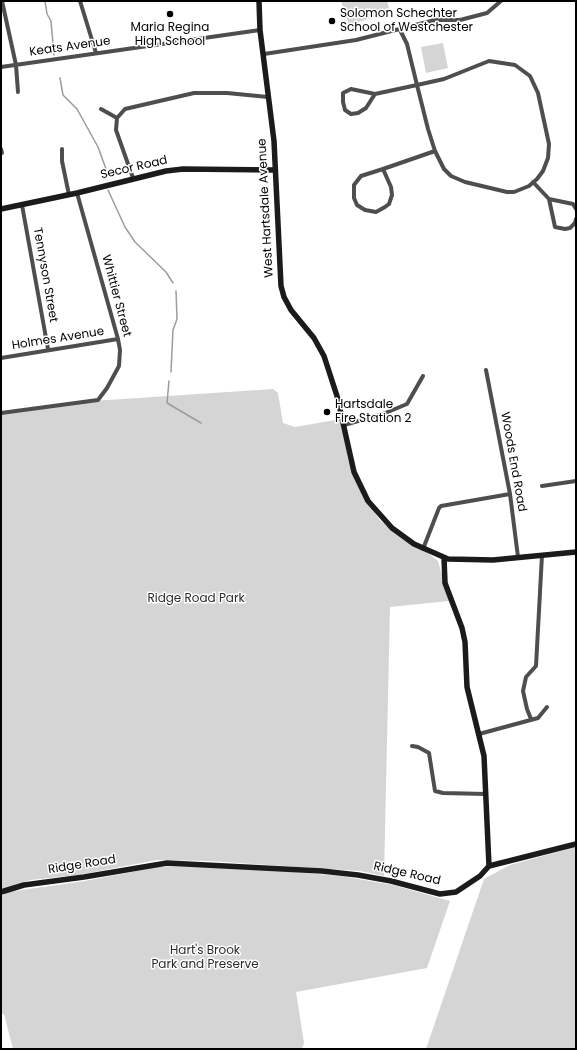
<!DOCTYPE html>
<html>
<head>
<meta charset="utf-8">
<style>
	body { margin:0 }
	#map { position:relative; width:577px; height:1050px; overflow:hidden; background:#fff; font-family:Poppins,sans-serif }
	canvas { display:block }
	.frame { position:absolute; inset:0; border:2px solid #000; pointer-events:none }
</style>
</head>
<body>
<div id="map">
<canvas width="577" height="1050"></canvas>
<div class="frame"></div>
</div>
<script>
const g = document.querySelector('canvas').getContext('2d');
g.lineJoin = 'round';
function fill(path, color) { g.fillStyle = color; g.fill(path, 'evenodd'); }
const poly = rows => new Path2D(rows.map(r => 'M' + r).join(''));
function stroke(path, color, width, dash) { g.strokeStyle = color; g.lineWidth = width; g.lineCap = dash ? 'butt' : 'round'; g.setLineDash(dash || []); g.stroke(path); }
function label(font, color, halo, rows, align = 'center') {
  g.font = font + ' Poppins,sans-serif'; g.lineWidth = 3; g.setLineDash([]); g.textBaseline = 'middle'; g.strokeStyle = halo; g.fillStyle = color; for (const [text, x, y, turn = 0] of rows) {
    g.save(); g.translate(x, y); g.rotate((+turn || 0) * Math.PI / 180); g.textAlign = isNaN(turn) ? turn : align; if (halo) g.strokeText(text, 0, 0); g.fillText(text, 0, 0); g.restore();
  }
}
fill(poly([
	[341,1,387,1,390,12,349,25],
	[443,43,448,68,426,73,421,47],
	[273,389,278,393,283,423,295,427,341,419,349,462,368,503,379,519,395,534,415,547,428,553,438,561,449,601,390,607,384,876,360,871,208,861,157,860,78,875,30,880,1,890,1,413,93,401],
	[576,847,576,1049,426,1049,484,879,510,865],
	[174,866,236,867,341,876,393,885,450,901,427,968,296,992,304,1043,302,1049,13,1049,4,1014,1,1014,1,896,8,892,85,881,157,867]
]), '#d5d5d5');
stroke(poly([
	[45,1,47,14,51,21,54,55],
	[60,78,63,95,77,109,98,147,106,169,105,179],
	[108,190,125,227,135,242,166,272,173,283],
	[171,372,173,330,177,319,176,291],
	[169,381,167,403,201,423]
]), '#9c9c9c', 1.5);
stroke(poly([
	[2,1,16,65,18,92],
	[80,1,96,53],
	[264,54,356,40,435,20,460,20,487,13,501,1],
	[1,67,260,30],
	[351,89,375,94,366,108,358,113,351,114,345,110,343,102,343,93,351,89],
	[375,94,417,85,444,79,489,61,515,65,530,76,538,93,549,144,548,158,543,171,537,179,529,186,514,192,507,192,465,182,451,176,444,169,435,151,428,129,417,85,407,44,400,30],
	[101,109,117,118],
	[1,149,2,153],
	[62,149,62,161,69,195],
	[383,169,391,187,392,195,389,204,385,207,376,212,365,210,357,205,354,198,354,185,361,176,383,169],
	[383,169,435,151],
	[133,178,116,130,117,118,125,109,194,93,227,93,268,97],
	[533,182,549,199],
	[22,205,48,349],
	[576,209,573,204,549,199,555,227,565,229,570,228,575,223,576,219],
	[1,358,118,339],
	[486,370,510,494,518,557],
	[1,413,98,400,107,388,119,366,120,350,118,339,77,193],
	[344,425,383,414,407,404,423,376],
	[542,486,576,481],
	[423,549,439,508,441,506,510,494],
	[531,719,527,709,523,691,526,677,536,666,542,555],
	[479,734,538,718,547,707],
	[412,746,418,747,429,753,435,791,443,793,486,794]
]), '#4e4e4e', 4);
stroke(poly([
	[259,1,260,30,274,141,281,286,284,297,291,310,314,338,324,356,337,396,354,472,368,501,392,528,414,544,448,559,493,560,576,552],
	[1,209,77,193,166,171,183,169,275,170],
	[489,866,576,844],
	[1,892,24,885,84,877,167,863,322,871,358,875,391,881,440,894,456,892,480,876,489,866,484,756,467,687,465,642,462,628,445,583,444,558]
]), '#1b1b1b', 5.5);
for (const [x, y, r, color] of [
	[170,14,4,"#000"],
	[332,21,4,"#000"],
	[327,412,4,"#000"]
]) { const dot = new Path2D(); dot.arc(x, y, r, 0, 2 * Math.PI); g.fillStyle = color; g.fill(dot); stroke(dot, '#fff', 1.5); }
label('12px', '#000', '#fff', [
	["Solomon Schechter",340,14],
	["School of Westchester",340,28],
	["Maria Regina",170,28,"center"],
	["High School",170,42,"center"],
	["Hartsdale",335,405],
	["Fire Station 2",335,419]
], 'left');
label('12px', '#000', '#fff', [
	["Keats Avenue",70,47,-8],
	["Secor Road",134,168,-13],
	["West Hartsdale Avenue",266,208,-93],
	["Tennyson Street",45,275,80],
	["Whittier Street",116,296,75],
	["Holmes Avenue",58,339,-9],
	["Woods End Road",513,462,80],
	["Ridge Road",82,865,-9],
	["Ridge Road",407,874,13]
]);
label('12px', '#2c2c2c', '#fff', [
	["Ridge Road Park",196,599],
	["Hart's Brook",205,951],
	["Park and Preserve",205,965]
]);
</script>
</body>
</html>
